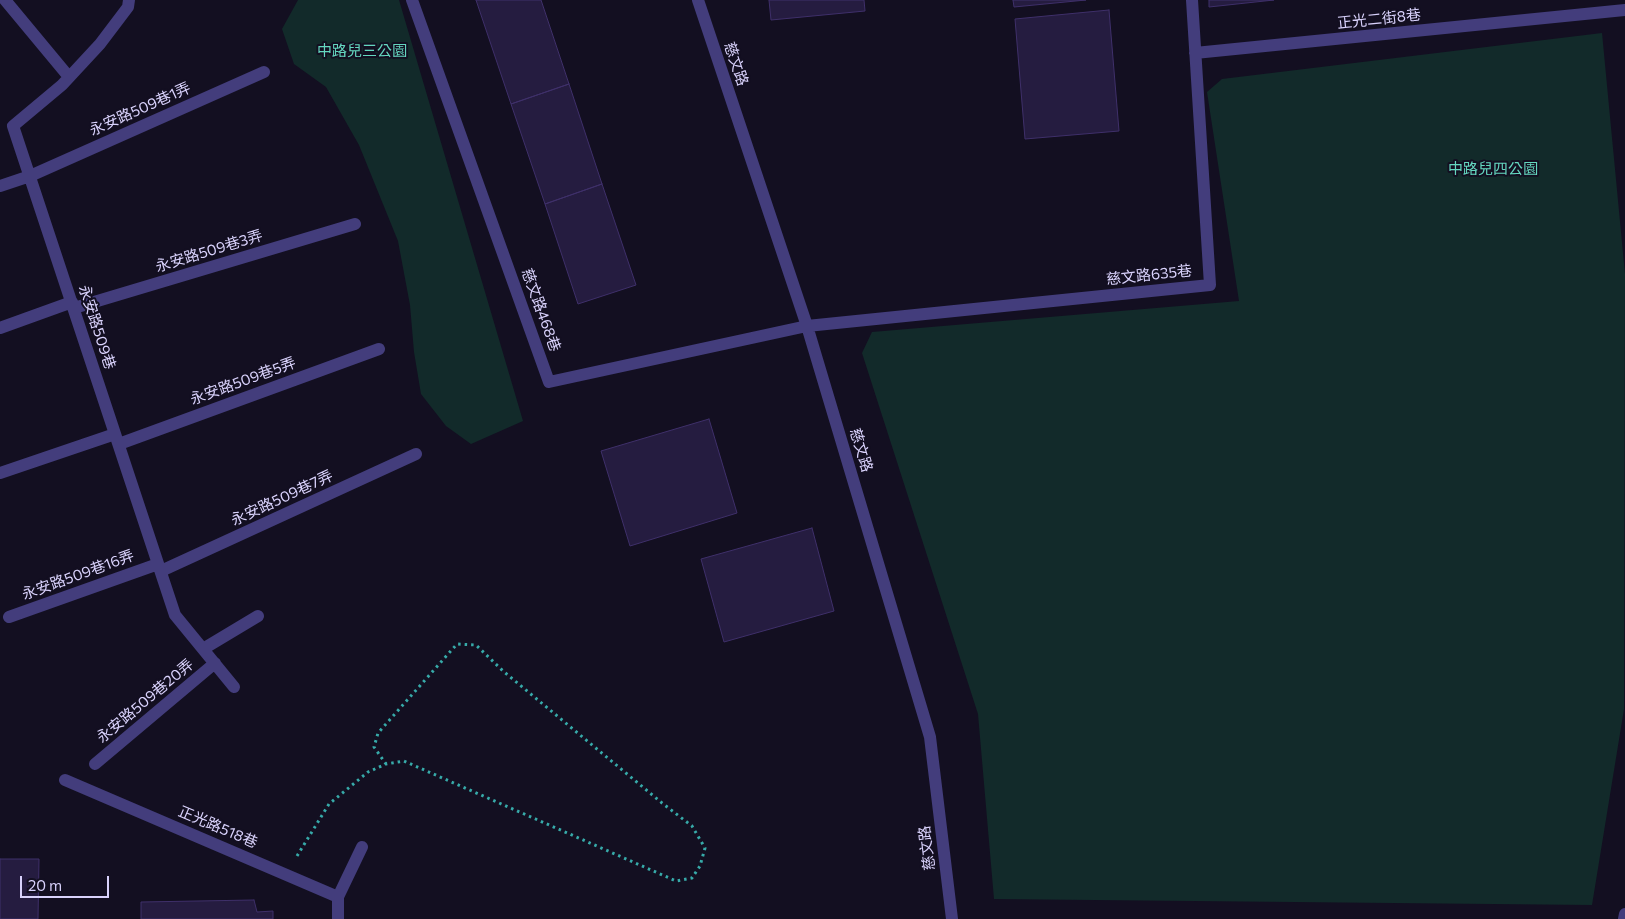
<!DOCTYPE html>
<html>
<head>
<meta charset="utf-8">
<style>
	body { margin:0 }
	#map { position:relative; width:1625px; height:919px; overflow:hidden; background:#130f21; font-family:Commissioner,sans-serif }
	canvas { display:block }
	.scale { position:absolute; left:20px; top:876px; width:89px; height:22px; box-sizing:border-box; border:2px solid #d9d2fc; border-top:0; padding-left:6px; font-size:15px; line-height:18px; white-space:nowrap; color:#d9d2fc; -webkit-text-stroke:4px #130f21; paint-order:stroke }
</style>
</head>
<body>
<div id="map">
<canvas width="1625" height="919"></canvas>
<div class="scale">20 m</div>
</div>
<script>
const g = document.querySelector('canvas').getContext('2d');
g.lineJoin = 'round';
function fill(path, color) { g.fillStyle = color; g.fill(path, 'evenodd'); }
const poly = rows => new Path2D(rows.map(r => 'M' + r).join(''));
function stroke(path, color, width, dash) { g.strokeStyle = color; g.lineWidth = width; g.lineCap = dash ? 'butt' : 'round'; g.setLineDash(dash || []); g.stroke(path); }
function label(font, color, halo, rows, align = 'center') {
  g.font = font + ' Commissioner,"Noto Sans TC",sans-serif'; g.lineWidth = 4; g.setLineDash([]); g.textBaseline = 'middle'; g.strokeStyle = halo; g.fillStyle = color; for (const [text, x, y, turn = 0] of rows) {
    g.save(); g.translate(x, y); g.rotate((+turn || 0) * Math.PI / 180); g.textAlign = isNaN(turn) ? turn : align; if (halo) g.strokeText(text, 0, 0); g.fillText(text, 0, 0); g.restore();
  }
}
fill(poly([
	[298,0,399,0,523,421,471,444,446,426,421,394,414,352,410,305,398,241,359,145,326,87,294,64,282,29],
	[1602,33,1625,274,1624,709,1592,905,994,899,978,714,862,353,872,332,1239,301,1207,92,1222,79]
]), '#122a2a');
const building = poly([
	[476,0,541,0,569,84,511,104,476,0],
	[769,0,864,0,865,11,771,20,769,0],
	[1013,0,1086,0,1014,7,1013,0],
	[1209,0,1274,0,1209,7,1209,0],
	[1109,10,1119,131,1025,139,1015,19,1109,10],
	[569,84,602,184,545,204,511,104,569,84],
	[602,184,636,285,578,304,545,204,602,184],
	[709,419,737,513,630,546,601,451,709,419],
	[812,528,834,611,724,642,701,559,812,528],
	[0,859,39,859,38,919,0,919,0,859],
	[254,900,257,912,273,911,273,919,141,919,141,902,254,900]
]);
fill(building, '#251c40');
stroke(building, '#3f306a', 1);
stroke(poly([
	[297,856,329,804,368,772,386,764,404,761,676,881,692,878,700,866,705,848,692,826,662,803,503,671,476,645,457,644,378,733,374,747,386,764]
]), '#37aaa9', 3, [2.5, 4]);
stroke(poly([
	[5,0,69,77],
	[129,0,128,7,100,44,62,85,13,126,175,615,234,687],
	[412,0,549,382,807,326,1210,285,1192,0],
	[698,0,807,326,930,737,952,919],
	[1195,53,1625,10],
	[0,186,30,176,264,72],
	[74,308,355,224],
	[0,328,72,302],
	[119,444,379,349],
	[0,473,115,434],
	[161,571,416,454],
	[9,617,158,564],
	[203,649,258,616],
	[95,764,215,663],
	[65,780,338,897],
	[338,897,362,847],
	[338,897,338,919],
	[1624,919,1625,914]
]), '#433d7c', 12);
label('15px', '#d9d2fc', '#130f21', [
	["正光二街8巷",1379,19,-6],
	["慈文路",736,64,71],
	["永安路509巷1弄",140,109,-24],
	["永安路509巷3弄",209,251,-17],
	["慈文路635巷",1149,275,-6],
	["慈文路468巷",541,310,70],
	["永安路509巷",97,327,72],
	["永安路509巷5弄",243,381,-20],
	["慈文路",861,450,73],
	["永安路509巷7弄",282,498,-25],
	["永安路509巷16弄",78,575,-20],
	["永安路509巷20弄",145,701,-40],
	["正光路518巷",218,827,23],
	["慈文路",927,848,-97]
]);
label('15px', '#64d6bf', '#130f21', [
	["中路兒三公園",362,51],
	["中路兒四公園",1493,169]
]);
</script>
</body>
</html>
